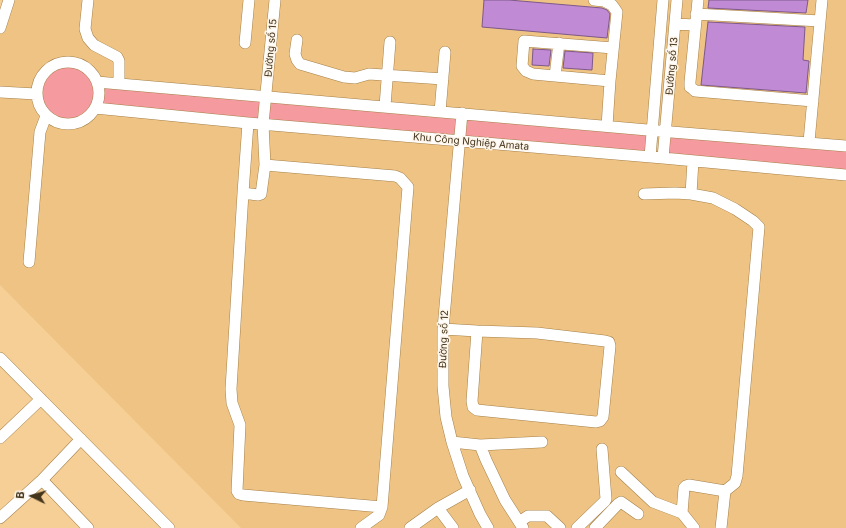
<!DOCTYPE html>
<html>
<head>
<meta charset="utf-8">
<style>
	body { margin:0 }
	#map { position:relative; width:846px; height:528px; overflow:hidden; background:#f6cf96; font-family:Inter,sans-serif }
	canvas { display:block }
	.north { position:absolute; left:12px; top:476px; width:40px; height:40px; -webkit-text-stroke:3px #fef6eb; paint-order:stroke; rotate:275deg; font-size:11px; font-weight:700; line-height:16px; text-align:center; color:#43341c }
	.north::after { content:''; display:block; margin:auto; width:14px; height:18px; background:#43341c; clip-path:polygon(50% 0,100% 100%,50% 72%,0 100%) }
</style>
</head>
<body>
<div id="map">
<canvas width="846" height="528"></canvas>
<div class="north">B</div>
</div>
<script>
const g = document.querySelector('canvas').getContext('2d');
g.lineJoin = 'round';
function fill(path, color) { g.fillStyle = color; g.fill(path, 'evenodd'); }
const poly = rows => new Path2D(rows.map(r => 'M' + r).join(''));
function stroke(path, color, width, dash) { g.strokeStyle = color; g.lineWidth = width; g.lineCap = dash ? 'butt' : 'round'; g.setLineDash(dash || []); g.stroke(path); }
function label(font, color, halo, rows, align = 'center') {
  g.font = font + ' Inter,sans-serif'; g.lineWidth = 3; g.setLineDash([]); g.textBaseline = 'middle'; g.strokeStyle = halo; g.fillStyle = color; for (const [text, x, y, turn = 0] of rows) {
    g.save(); g.translate(x, y); g.rotate((+turn || 0) * Math.PI / 180); g.textAlign = isNaN(turn) ? turn : align; if (halo) g.strokeText(text, 0, 0); g.fillText(text, 0, 0); g.restore();
  }
}
fill(poly([
	[11,0,846,0,846,528,241,528,0,285,0,34]
]), '#efc383');
fill(poly([
	'41 92a27 27 0 1 1 54 0a27 27 0 1 1-54 0Z',
	[103,87,263,101,261,119,101,105,103,99],
	[268,101,459,118,457,137,266,120],
	[464,118,649,135,648,152,462,137],
	[667,136,846,150,846,170,666,154]
]), '#f59a9e');
const building = poly([
	[484,0,509,0,602,8,607,10,610,14,607,38,482,27,484,0],
	[709,0,808,0,806,13,708,8,709,0],
	[708,22,805,27,803,60,809,61,806,93,701,85,708,22],
	[533,49,551,50,549,66,532,65,533,49],
	[565,51,593,53,592,70,563,68,565,51]
]);
fill(building, '#c08ad4');
stroke(building, '#7d598a', 1);
const minor = poly([
	[88,0,85,29,88,38,94,45,117,57,119,61,119,83],
	[594,0,604,1,612,5,617,12,610,81],
	[698,0,690,82,690,87,693,89,695,91,813,101],
	[696,14,820,21],
	[675,24,695,25],
	[0,28,9,0],
	[297,40,295,54,297,60,300,64,344,77,355,78,369,74,443,79],
	[245,43,249,0],
	'37 93a31 31 0 1 1 62 0a31 31 0 1 1-62 0Z',
	[555,76,559,43],
	[97,82,659,131,846,146],
	[0,92,36,94],
	[385,106,390,42],
	[95,108,248,123,663,158,846,175],
	[440,112,445,52],
	[462,113,443,329,443,386,446,417,452,442,463,476,480,514,488,528],
	[248,123,243,193,231,389,232,403,240,425,237,491,239,494,243,495,382,507,408,187,400,178,395,176,265,165,263,124,275,0],
	[607,126,610,81,533,74,526,71,522,66,524,41,613,48],
	[809,142,822,0],
	[650,157,663,0],
	[663,158,677,0],
	[243,193,258,195,261,194,265,165],
	[644,194,675,193,691,194,693,161],
	[691,194,713,198,735,209,753,221,759,227,737,476,735,483,725,491,721,528],
	[29,262,40,132,46,116],
	[443,329,477,331,537,333,605,341,609,342,610,346,603,417,600,421,596,422,477,410,473,407,472,401,477,331],
	[0,358,169,528],
	[0,438,41,399],
	[452,442,480,445,486,460,505,500,523,528],
	[480,445,542,442],
	[621,472,653,502,682,513],
	[42,480,88,528],
	[438,508,453,528],
	[0,518,42,480,81,439],
	[519,522,528,516,547,516,560,528],
	[361,528,379,515,382,507],
	[410,528,438,508,470,490],
	[577,528,605,501,606,499,602,449],
	[595,528,618,504,621,502,638,514],
	[694,528,682,513,684,488,686,486,689,485,725,491]
]);
stroke(minor, '#a58049', 12);
stroke(minor, '#fff', 11);
label('10px', '#43341c', '#fef6eb', [
	["Đường số 15",271,48,-85],
	["Đường số 13",672,66,-85],
	["Khu Công Nghiệp Amata",471,142,5],
	["Đường số 12",444,339,-88]
]);
</script>
</body>
</html>
